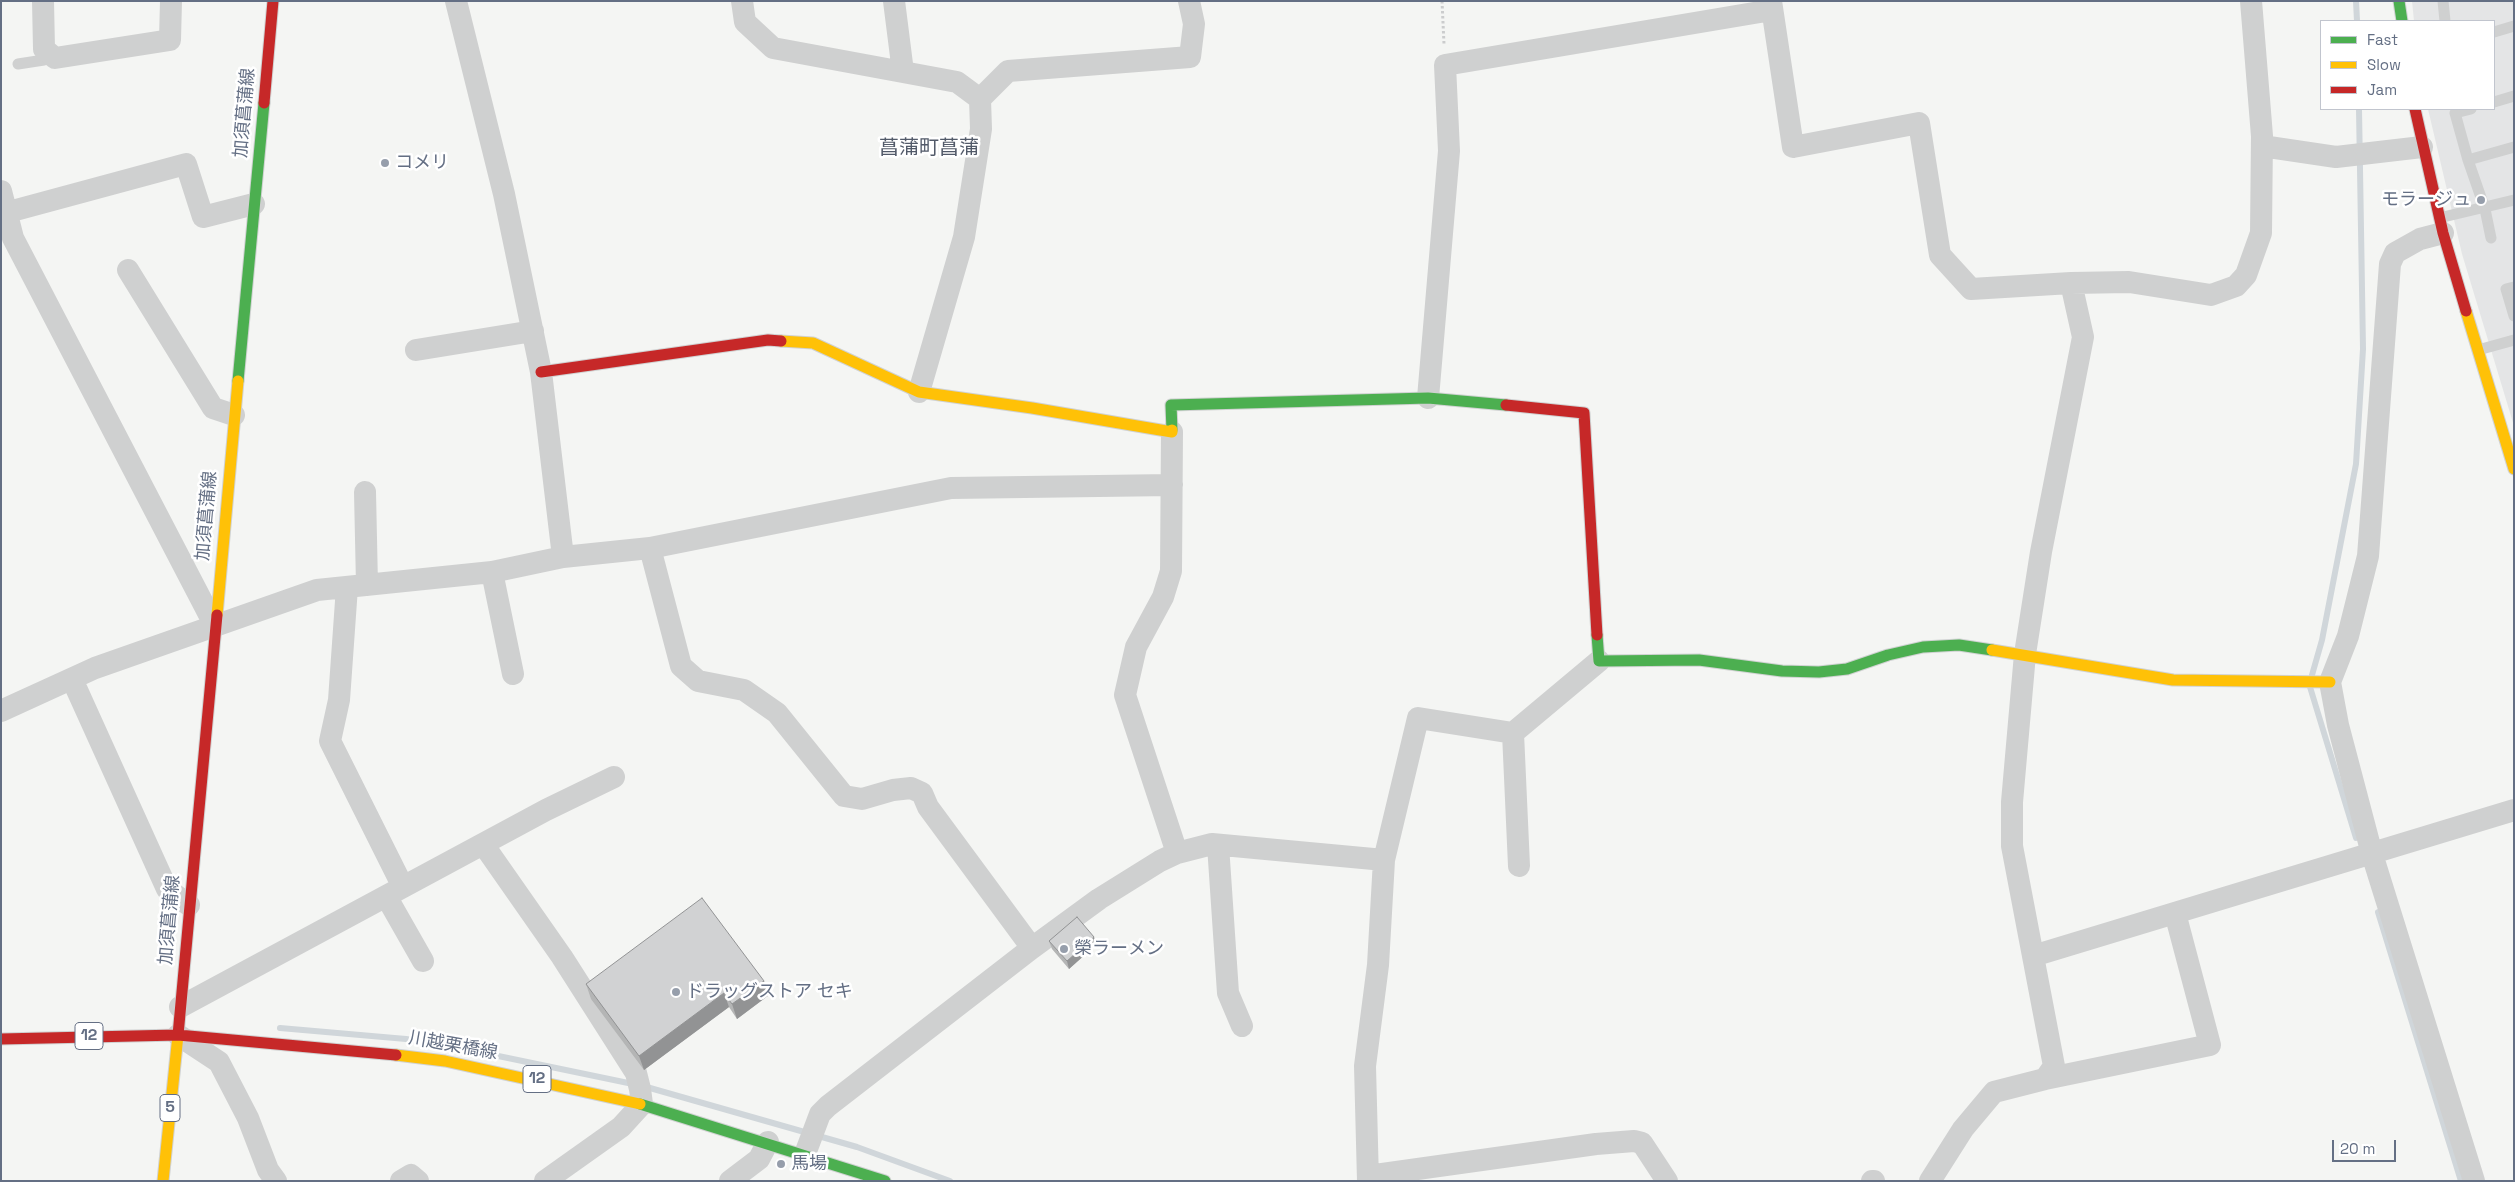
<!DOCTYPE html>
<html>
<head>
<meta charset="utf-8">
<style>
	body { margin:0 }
	#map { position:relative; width:2515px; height:1182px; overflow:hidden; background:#f4f5f3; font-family:"Space Grotesk",sans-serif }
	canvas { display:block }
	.frame { position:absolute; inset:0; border:2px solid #646f84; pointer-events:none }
	.legend { position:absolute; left:2320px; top:20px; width:175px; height:90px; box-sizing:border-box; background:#fff; border:1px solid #c1c5ce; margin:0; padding:6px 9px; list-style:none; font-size:15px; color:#646f84 }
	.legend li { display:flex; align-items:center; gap:10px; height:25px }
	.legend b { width:25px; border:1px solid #c1c5ce }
	.scale { position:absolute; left:2332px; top:1140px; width:64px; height:22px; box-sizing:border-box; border:2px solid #646f84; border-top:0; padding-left:6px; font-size:15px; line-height:18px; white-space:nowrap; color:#646f84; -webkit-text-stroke:4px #fff; paint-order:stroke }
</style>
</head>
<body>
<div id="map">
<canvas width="2515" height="1182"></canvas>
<div class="frame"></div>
<ul class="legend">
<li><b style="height:6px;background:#4caf50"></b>Fast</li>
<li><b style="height:6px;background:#ffc107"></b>Slow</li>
<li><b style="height:6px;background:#c62828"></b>Jam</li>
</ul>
<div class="scale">20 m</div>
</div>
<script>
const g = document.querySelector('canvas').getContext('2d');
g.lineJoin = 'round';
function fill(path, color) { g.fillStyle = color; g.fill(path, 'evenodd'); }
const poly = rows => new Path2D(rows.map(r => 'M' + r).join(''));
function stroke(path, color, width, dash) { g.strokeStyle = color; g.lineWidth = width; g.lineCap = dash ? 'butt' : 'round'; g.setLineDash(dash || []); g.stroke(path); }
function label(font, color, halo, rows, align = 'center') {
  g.font = font + ' "Space Grotesk","Noto Sans JP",sans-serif'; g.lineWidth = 5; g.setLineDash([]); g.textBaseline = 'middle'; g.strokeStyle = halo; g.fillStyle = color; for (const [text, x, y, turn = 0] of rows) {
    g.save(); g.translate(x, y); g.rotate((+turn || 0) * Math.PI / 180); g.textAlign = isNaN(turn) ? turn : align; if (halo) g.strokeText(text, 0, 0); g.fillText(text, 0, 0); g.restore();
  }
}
fill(poly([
	[2412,1,2514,1,2514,426,2462,254,2428,109,2494,109,2494,21,2414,21]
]), '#e4e5e6');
stroke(poly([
	[2356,1,2357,21],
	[2312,675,2322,640,2356,464,2363,349,2359,109],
	[2310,687,2356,838],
	[2378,912,2461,1181],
	[280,1028,406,1039,455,1047,633,1084],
	[643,1086,857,1147,950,1181]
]), '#d0d6da', 6);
const fast = poly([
	[2399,1,2402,21],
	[238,381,264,103],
	[1172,430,1171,405,1428,398,1506,405],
	[1597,635,1599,661,1699,660,1782,671,1819,672,1847,669,1888,655,1923,647,1959,645,1992,650],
	[640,1104,885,1181]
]);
const slow = poly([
	[2466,311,2514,469],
	[781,341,813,343,919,392,1032,408,1172,432,1172,430],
	[217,615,238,381],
	[1992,650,2173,680,2330,682],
	[396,1055,445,1061,640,1104],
	[163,1181,178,1035]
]);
const jam = poly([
	[264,103,273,1],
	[2415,109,2443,233,2466,311],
	[541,372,768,340,781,341],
	[1506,405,1584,413,1597,635],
	[178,1035,217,615],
	[1,1039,178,1035,396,1055]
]);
stroke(fast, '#d0d2d2', 13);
stroke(slow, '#d0d2d2', 13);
stroke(jam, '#d0d2d2', 13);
stroke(poly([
	[1442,1,1444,44]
]), '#cbcccd', 3, [2.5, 2.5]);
stroke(poly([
	[2443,1,2445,21],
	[2494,32,2514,26],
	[18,64,44,60,49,53],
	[2494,102,2514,96],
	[2471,109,2455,113,2468,160,2485,209,2491,238],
	[2468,160,2514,147],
	[2439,218,2514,200],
	[2514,287,2506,289,2514,316],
	[2478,350,2514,340]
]), '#cfd0d0', 11);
stroke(poly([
	[43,1,44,49,55,58,170,40,171,1],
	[456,1,504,194,541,372,563,557],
	[742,1,745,22,773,48,957,82,980,99,981,129,964,237,919,392],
	[894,1,903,72],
	[1771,1,1793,147,1919,123,1940,255,1971,289,2071,283,2083,337,2041,552,2025,654,2012,802,2012,846,2054,1066,2045,1079,1994,1092,1963,1129,1930,1181],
	[980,99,1008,71,1190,57,1194,24,1189,1],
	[2262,146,2336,157,2422,147],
	[1,191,13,238,215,626],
	[1,214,186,164,203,217,254,204],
	[2443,233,2420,239,2395,253,2390,264,2368,556,2348,636,2330,682,2338,725,2372,854,2474,1181],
	[128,270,213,408,234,415],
	[2071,283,2129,282,2211,295,2236,286,2246,275,2261,233,2262,136,2251,1],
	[416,350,533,331],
	[1428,398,1449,151,1445,65,1772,10],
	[1172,432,1171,571,1163,597,1136,647,1125,695,1177,853],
	[365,492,367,585],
	[650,548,951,488,1172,485],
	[492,572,513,674],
	[347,587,339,700,330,741,403,887],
	[72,679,167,889,189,905],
	[1,711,95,668,317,590,492,572,563,557,650,548,681,666,698,681,744,690,777,713,844,796,862,799,893,790,911,788,922,793,928,807,1032,948],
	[1513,733,1519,866],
	[483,844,562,957,636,1073,640,1089,642,1104,621,1127,545,1181],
	[1218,845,1228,993,1242,1026],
	[386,896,423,961],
	[2033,956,2514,810],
	[180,1007,546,810,614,777],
	[178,1035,219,1062,248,1118,268,1170,276,1181],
	[2045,1079,2210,1045,2175,913],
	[805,1154,820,1114,828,1106,1032,948,1099,899,1160,861,1177,853,1212,844,1384,860],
	[1368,1176,1596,1144,1634,1141,1642,1143,1667,1181],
	[401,1181,411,1175,418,1181],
	[730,1181,759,1159,768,1142],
	[1368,1181,1365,1066,1378,965,1384,860,1418,718,1513,733,1599,661],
	[1872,1181,1874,1181]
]), '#cfd0d0', 22);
stroke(fast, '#4caf50', 11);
stroke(slow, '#ffc107', 11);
stroke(jam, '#c62828', 11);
fill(poly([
	[1049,941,1097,944,1069,969,1052,949],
	[764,981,769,995,737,1019,729,1007,644,1070,591,999,586,984]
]), '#b4b5b5');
fill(poly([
	[1094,937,1097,944,1069,969,1067,961],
	[764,981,769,995,737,1019,732,1004],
	[724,993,729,1007,644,1070,639,1056]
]), '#929394');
const building = poly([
	[702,898,764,981,732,1004,724,993,639,1056,586,984,702,898],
	[1077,917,1094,937,1067,961,1049,941,1077,917]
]);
fill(building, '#d1d2d3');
stroke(building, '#929394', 1);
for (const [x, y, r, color] of [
	[385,163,5,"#969eab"],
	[2481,200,5,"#969eab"],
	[1064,949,5,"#969eab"],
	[676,992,5,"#969eab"],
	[781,1164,5,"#969eab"]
]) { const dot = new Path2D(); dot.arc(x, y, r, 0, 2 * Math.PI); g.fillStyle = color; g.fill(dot); stroke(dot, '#fff', 2); }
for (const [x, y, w] of [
	[89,1036,28],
	[537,1079,28],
	[170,1108,20]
]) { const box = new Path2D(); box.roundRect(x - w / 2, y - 13.5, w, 27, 4); g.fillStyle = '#fff'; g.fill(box); stroke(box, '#646f84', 1); }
label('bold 16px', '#646f84', null, [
	["12",89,1036],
	["12",537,1079],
	["5",170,1108]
]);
label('18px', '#646f84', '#fff', [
	["加須菖蒲線",245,113,-85],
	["加須菖蒲線",207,516,-85],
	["加須菖蒲線",170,920,-85],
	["川越栗橋線",453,1046,10]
]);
label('18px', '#646f84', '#fff', [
	["コメリ",395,163],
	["モラージュ",2471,200,"right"],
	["榮ラーメン",1074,949],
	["ドラッグストア セキ",686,992],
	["馬場",791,1164]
], 'left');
label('20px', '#525a69', '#fff', [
	["菖蒲町菖蒲",929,149]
]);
</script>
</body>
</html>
